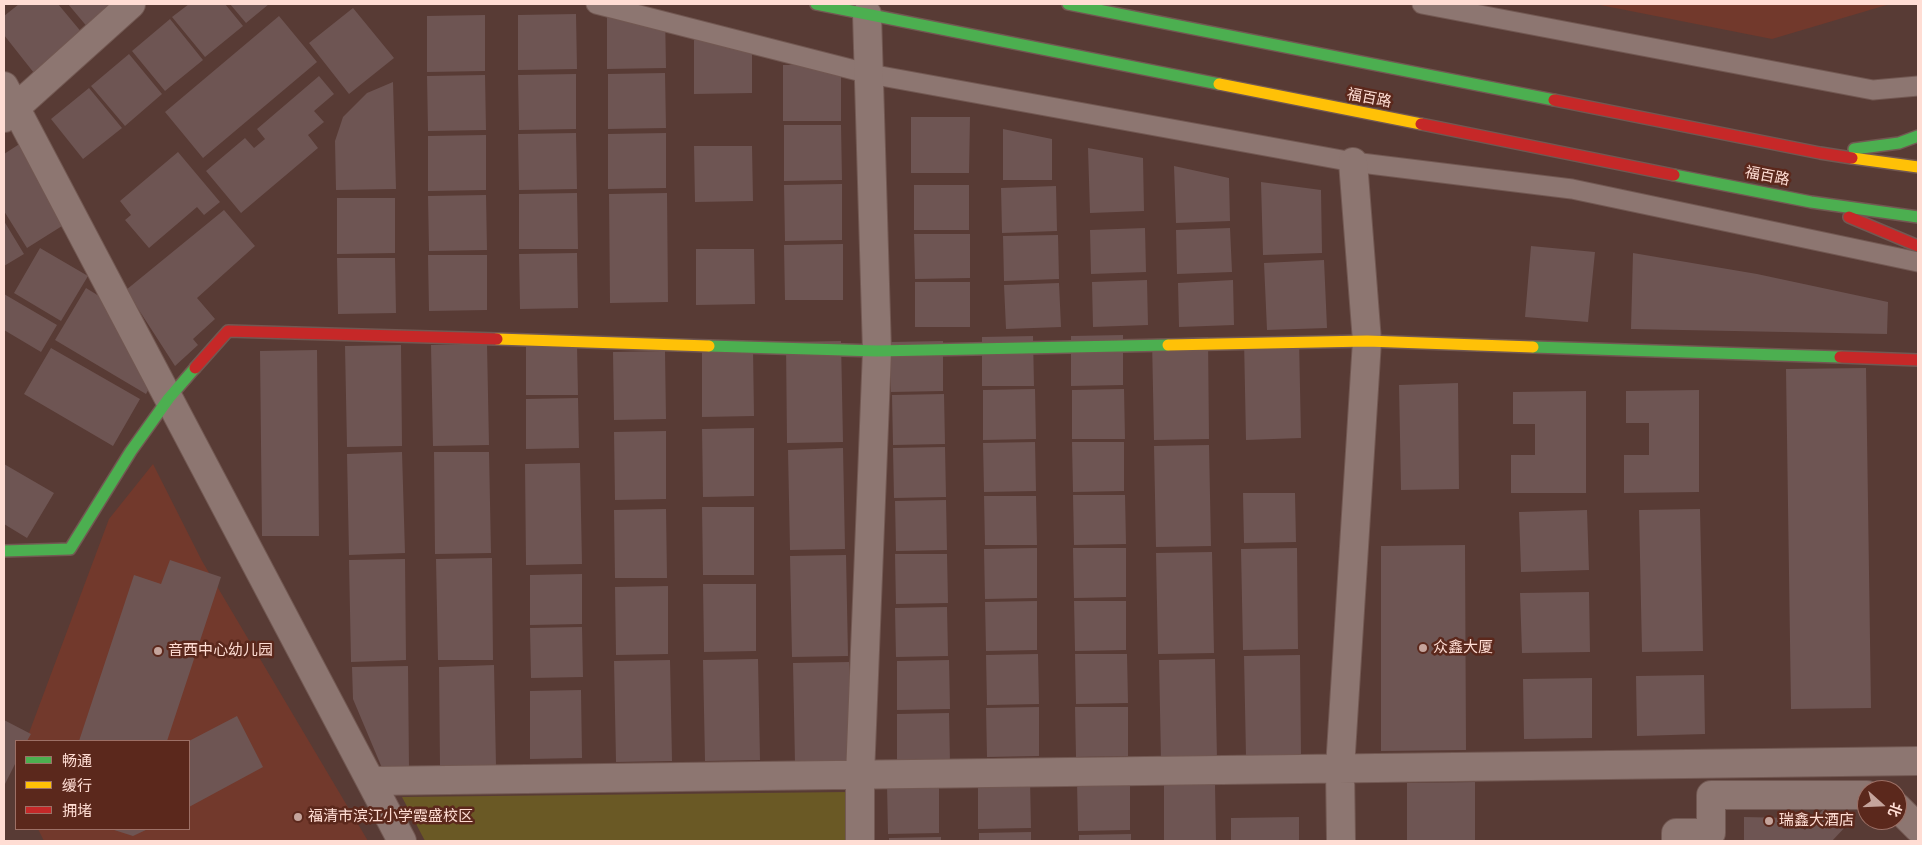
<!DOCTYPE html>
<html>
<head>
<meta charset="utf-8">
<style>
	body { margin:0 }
	#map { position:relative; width:1922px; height:845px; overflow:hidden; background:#583b35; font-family:"Roboto Condensed","Noto Sans SC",sans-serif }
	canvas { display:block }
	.frame { position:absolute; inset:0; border:5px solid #ffddd4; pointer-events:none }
	.legend { position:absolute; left:15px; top:740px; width:175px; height:90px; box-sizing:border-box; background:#5b281c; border:1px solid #9d7066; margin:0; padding:6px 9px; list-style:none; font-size:15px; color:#ffddd4 }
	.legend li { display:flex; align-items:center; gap:10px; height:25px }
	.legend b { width:25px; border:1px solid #9d7066 }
	.north { position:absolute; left:1857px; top:780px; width:50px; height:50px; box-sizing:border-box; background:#5b281c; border:1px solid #9d7066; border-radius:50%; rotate:110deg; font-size:14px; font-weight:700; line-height:20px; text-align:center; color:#ffddd4 }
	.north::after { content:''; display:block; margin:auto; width:18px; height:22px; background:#c5a49c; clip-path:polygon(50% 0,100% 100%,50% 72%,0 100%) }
</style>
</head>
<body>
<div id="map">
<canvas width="1922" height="845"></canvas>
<div class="frame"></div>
<ul class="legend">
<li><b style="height:6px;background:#4caf50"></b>畅通</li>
<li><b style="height:6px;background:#ffc107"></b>缓行</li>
<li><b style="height:6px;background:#c62828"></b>拥堵</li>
</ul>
<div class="north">北</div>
</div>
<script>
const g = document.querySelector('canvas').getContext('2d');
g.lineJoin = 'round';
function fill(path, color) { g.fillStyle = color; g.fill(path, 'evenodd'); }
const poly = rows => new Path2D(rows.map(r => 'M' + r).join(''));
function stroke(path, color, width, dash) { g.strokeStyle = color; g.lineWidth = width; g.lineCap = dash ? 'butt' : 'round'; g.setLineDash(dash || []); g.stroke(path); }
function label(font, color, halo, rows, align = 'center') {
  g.font = font + ' "Roboto Condensed","Noto Sans SC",sans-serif'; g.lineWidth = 5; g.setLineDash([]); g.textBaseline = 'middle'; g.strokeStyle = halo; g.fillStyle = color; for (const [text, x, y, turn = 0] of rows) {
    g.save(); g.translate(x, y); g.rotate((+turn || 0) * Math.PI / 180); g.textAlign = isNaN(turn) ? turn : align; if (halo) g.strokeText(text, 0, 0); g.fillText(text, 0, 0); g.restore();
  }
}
fill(poly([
	[1595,4,1890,4,1772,39],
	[153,464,202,561,368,841,44,841,38,829,189,829,189,741,26,741,109,519]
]), '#72392c');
fill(poly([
	[847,792,846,841,425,841,402,797]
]), '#6a5925');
fill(poly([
	[19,4,58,4,83,34,34,73,4,35,4,16],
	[68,4,121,4,89,29],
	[189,4,225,4,243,26,205,57,172,17],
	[230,4,269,4,246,23],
	[353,8,394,58,349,94,309,43],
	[665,13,666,68,607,69,607,14],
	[576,14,577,69,518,70,518,15],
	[485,15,485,71,427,72,427,16],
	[279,16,317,62,203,158,165,112],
	[170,19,203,60,165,91,132,51],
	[694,38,752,38,752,93,694,94],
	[129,54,162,94,125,126,91,86],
	[783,65,841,65,841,121,783,121],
	[665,73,666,128,608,129,608,74],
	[576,74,576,129,519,130,518,75],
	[485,75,486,130,428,131,427,76],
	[319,76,334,94,314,111,324,122,308,135,318,148,241,213,206,171,245,138,254,148,265,139,257,129],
	[393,82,396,189,336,190,335,141,343,117,367,93],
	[89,88,122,128,83,159,51,119],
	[911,117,970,117,969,173,911,173],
	[784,125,841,125,842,180,784,181],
	[1003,129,1052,139,1052,180,1003,180],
	[576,133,577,189,519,190,518,134],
	[666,133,666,188,608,189,608,134],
	[486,135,486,190,428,191,428,136],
	[21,143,70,221,27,248,4,211,4,154],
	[694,146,752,146,753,201,695,202],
	[1088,148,1143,158,1144,211,1090,213],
	[178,152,220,202,204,215,197,207,149,248,125,220,131,215,120,201],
	[1174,166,1229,178,1230,221,1176,223],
	[1261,182,1321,190,1322,253,1263,255],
	[842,184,842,240,785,241,784,185],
	[914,185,969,185,969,230,914,230],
	[1056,186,1057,231,1002,233,1001,188],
	[577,193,578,249,519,249,519,194],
	[667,193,668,302,610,303,609,194],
	[486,195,487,250,429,251,428,196],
	[337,198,395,198,395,253,337,254],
	[224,210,255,246,197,298,215,319,193,339,198,345,175,366,126,290],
	[4,221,24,254,4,266],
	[1145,228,1146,272,1091,274,1090,230],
	[1230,228,1232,272,1177,274,1176,230],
	[914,234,970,234,970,278,915,279],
	[1058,235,1059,279,1004,281,1003,236],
	[843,244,843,300,785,300,784,245],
	[1531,246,1595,252,1588,322,1525,317],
	[40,248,88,276,61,321,14,293],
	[696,249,754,249,755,304,696,305],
	[577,253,578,308,520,309,519,254],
	[1633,253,1757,274,1888,302,1887,334,1631,329],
	[428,255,487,255,487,310,429,311],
	[337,258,395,258,396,313,338,314],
	[1324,260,1327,328,1267,330,1264,263],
	[1147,280,1148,325,1093,327,1092,282],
	[1233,280,1234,325,1179,327,1178,283],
	[915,282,970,282,970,327,915,327],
	[1059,283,1061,327,1006,329,1004,285],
	[86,288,112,304,153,381,146,394,55,340],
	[4,294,57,325,41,352,4,330],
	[1123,335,1123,385,1071,386,1071,336],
	[1033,336,1034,386,982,386,982,337],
	[1208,337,1209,439,1154,440,1152,339],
	[1299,338,1301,438,1246,440,1244,339],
	[841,341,843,442,787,443,786,342],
	[943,341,943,391,891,392,891,342],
	[487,344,489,445,433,446,431,345],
	[401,345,402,446,347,447,345,346],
	[577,345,578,395,526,395,526,346],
	[51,348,140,399,113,446,24,394],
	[753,348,754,416,702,417,702,349],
	[317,350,319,536,262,536,260,351],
	[665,351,666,419,614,420,613,352],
	[1866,368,1871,708,1791,709,1786,369],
	[1458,383,1459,489,1401,490,1399,385],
	[1035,389,1036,439,983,440,983,390],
	[1124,389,1125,439,1072,439,1072,390],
	[1699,390,1699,492,1624,493,1624,455,1649,455,1649,423,1626,423,1626,391],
	[1586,391,1586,493,1511,493,1511,455,1535,455,1535,424,1513,424,1513,392],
	[944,394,945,444,893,445,892,395],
	[578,398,579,448,526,449,526,399],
	[754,428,754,496,703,497,702,429],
	[666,431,666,499,615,500,614,432],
	[1035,442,1036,491,984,492,983,443],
	[1072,442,1124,442,1124,491,1073,492],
	[1209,445,1211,546,1156,547,1154,446],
	[945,447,946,497,894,498,893,448],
	[843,448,845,549,790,550,788,450],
	[402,452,405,553,349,555,347,454],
	[434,452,489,452,491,553,435,554],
	[580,463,582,564,526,565,525,464],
	[4,464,54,493,27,538,4,524],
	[1243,493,1295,493,1296,542,1244,543],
	[1073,495,1125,495,1126,544,1074,545],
	[984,496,1036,496,1037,545,985,545],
	[946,500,947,550,896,551,895,501],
	[702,507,754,507,754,575,703,575],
	[666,509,667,578,615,578,614,510],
	[1700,509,1703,651,1642,652,1639,510],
	[1587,510,1589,570,1521,572,1519,512],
	[1465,545,1466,750,1381,751,1381,546],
	[1037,548,1037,598,985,599,984,549],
	[1073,548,1126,548,1126,597,1074,598],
	[1297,548,1298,649,1243,650,1241,549],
	[1212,552,1214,653,1158,654,1156,553],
	[895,554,947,554,948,603,896,604],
	[846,555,848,656,792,657,790,556],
	[492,558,493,660,438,660,436,559],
	[405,559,406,660,351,662,349,560],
	[170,560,221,577,167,741,79,741,134,575,161,584],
	[582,574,582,624,530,625,530,575],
	[703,584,756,584,756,651,704,652],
	[668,586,668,654,616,655,615,587],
	[1589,592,1590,652,1522,653,1520,593],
	[1037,601,1037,650,986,651,985,602],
	[1074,601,1126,601,1126,650,1075,651],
	[947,607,948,656,896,657,895,608],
	[582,627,583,677,531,678,530,628],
	[1038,654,1039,704,987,705,986,655],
	[1075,654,1127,654,1128,703,1076,704],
	[1300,655,1301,756,1246,757,1244,656],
	[758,659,760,760,705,761,703,660],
	[1215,659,1217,760,1161,761,1159,660],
	[670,660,672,761,616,762,614,661],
	[949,660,950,709,897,710,897,661],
	[849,662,850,763,795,764,793,663],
	[494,665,496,766,440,767,439,667],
	[408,666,409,768,382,768,353,699,352,667],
	[1704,675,1705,734,1637,736,1636,676],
	[1592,678,1592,738,1524,739,1523,679],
	[581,690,582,758,530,759,530,691],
	[1039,707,1039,756,987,757,986,708],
	[1075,707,1128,707,1128,756,1076,757],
	[949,713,950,763,897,763,897,714],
	[237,716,263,767,189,807,189,741],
	[4,720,31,734,27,741,16,741,16,762,4,786],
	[978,779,1030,779,1031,828,978,829],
	[1077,781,1130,781,1130,830,1078,831],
	[1475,782,1475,841,1407,841,1407,783],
	[939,784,939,833,888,834,887,785],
	[1215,784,1216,841,1164,841,1164,785],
	[1827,805,1848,824,1832,841,1744,841,1744,817,1790,818,1805,830],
	[1299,817,1299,841,1231,841,1231,818],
	[111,829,148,829,133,836],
	[1031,832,1031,841,979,841,979,833],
	[1131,834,1131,841,1079,841,1079,835],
	[941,837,941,841,889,841,889,838]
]), '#6e5553');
const lane = poly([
	[596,4,870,74,1353,162,1572,189,1918,262],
	[1422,4,1873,90,1918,86]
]);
const street = poly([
	[4,86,402,841],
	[4,118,131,4],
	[371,781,1918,761],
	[1897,807,1918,828],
	[860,841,860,775,877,351,867,14],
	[1341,841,1340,768,1367,341,1353,162],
	[1676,841,1676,833,1711,833,1711,795,1867,795]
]);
const fast = poly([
	[816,4,1219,84],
	[1068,4,1554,100],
	[1854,149,1899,143,1918,136],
	[1674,175,1811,202,1918,217],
	[709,346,877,351,1168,345],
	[1533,347,1840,357],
	[4,551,70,549,131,451,169,398,195,368]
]);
const slow = poly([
	[1219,84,1421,124],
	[1852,158,1918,167],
	[497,339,709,346],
	[1168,345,1367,341,1533,347]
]);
const jam = poly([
	[1554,100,1820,153,1852,158],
	[1421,124,1674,175],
	[1849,217,1918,246],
	[1840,357,1918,360],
	[195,368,228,331,497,339]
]);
stroke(lane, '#725852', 21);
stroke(street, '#725852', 30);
stroke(fast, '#725852', 14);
stroke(slow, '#725852', 14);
stroke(jam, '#725852', 14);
stroke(lane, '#8d7671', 19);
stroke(street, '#8d7671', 28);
stroke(fast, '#4caf50', 11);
stroke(slow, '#ffc107', 11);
stroke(jam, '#c62828', 11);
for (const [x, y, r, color] of [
	[1423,648,5,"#c5a49c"],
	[158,651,5,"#c5a49c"],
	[298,817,5,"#c5a49c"],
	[1769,821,5,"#c5a49c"]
]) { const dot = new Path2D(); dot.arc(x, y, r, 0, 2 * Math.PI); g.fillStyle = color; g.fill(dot); stroke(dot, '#5b281c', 2); }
label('15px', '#ffddd4', '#5b281c', [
	["福百路",1369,99,11],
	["福百路",1767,177,11]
]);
label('15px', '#ffddd4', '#5b281c', [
	["众鑫大厦",1433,648],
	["音西中心幼儿园",168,651],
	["福清市滨江小学霞盛校区",308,817],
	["瑞鑫大酒店",1779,821]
], 'left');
</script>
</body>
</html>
